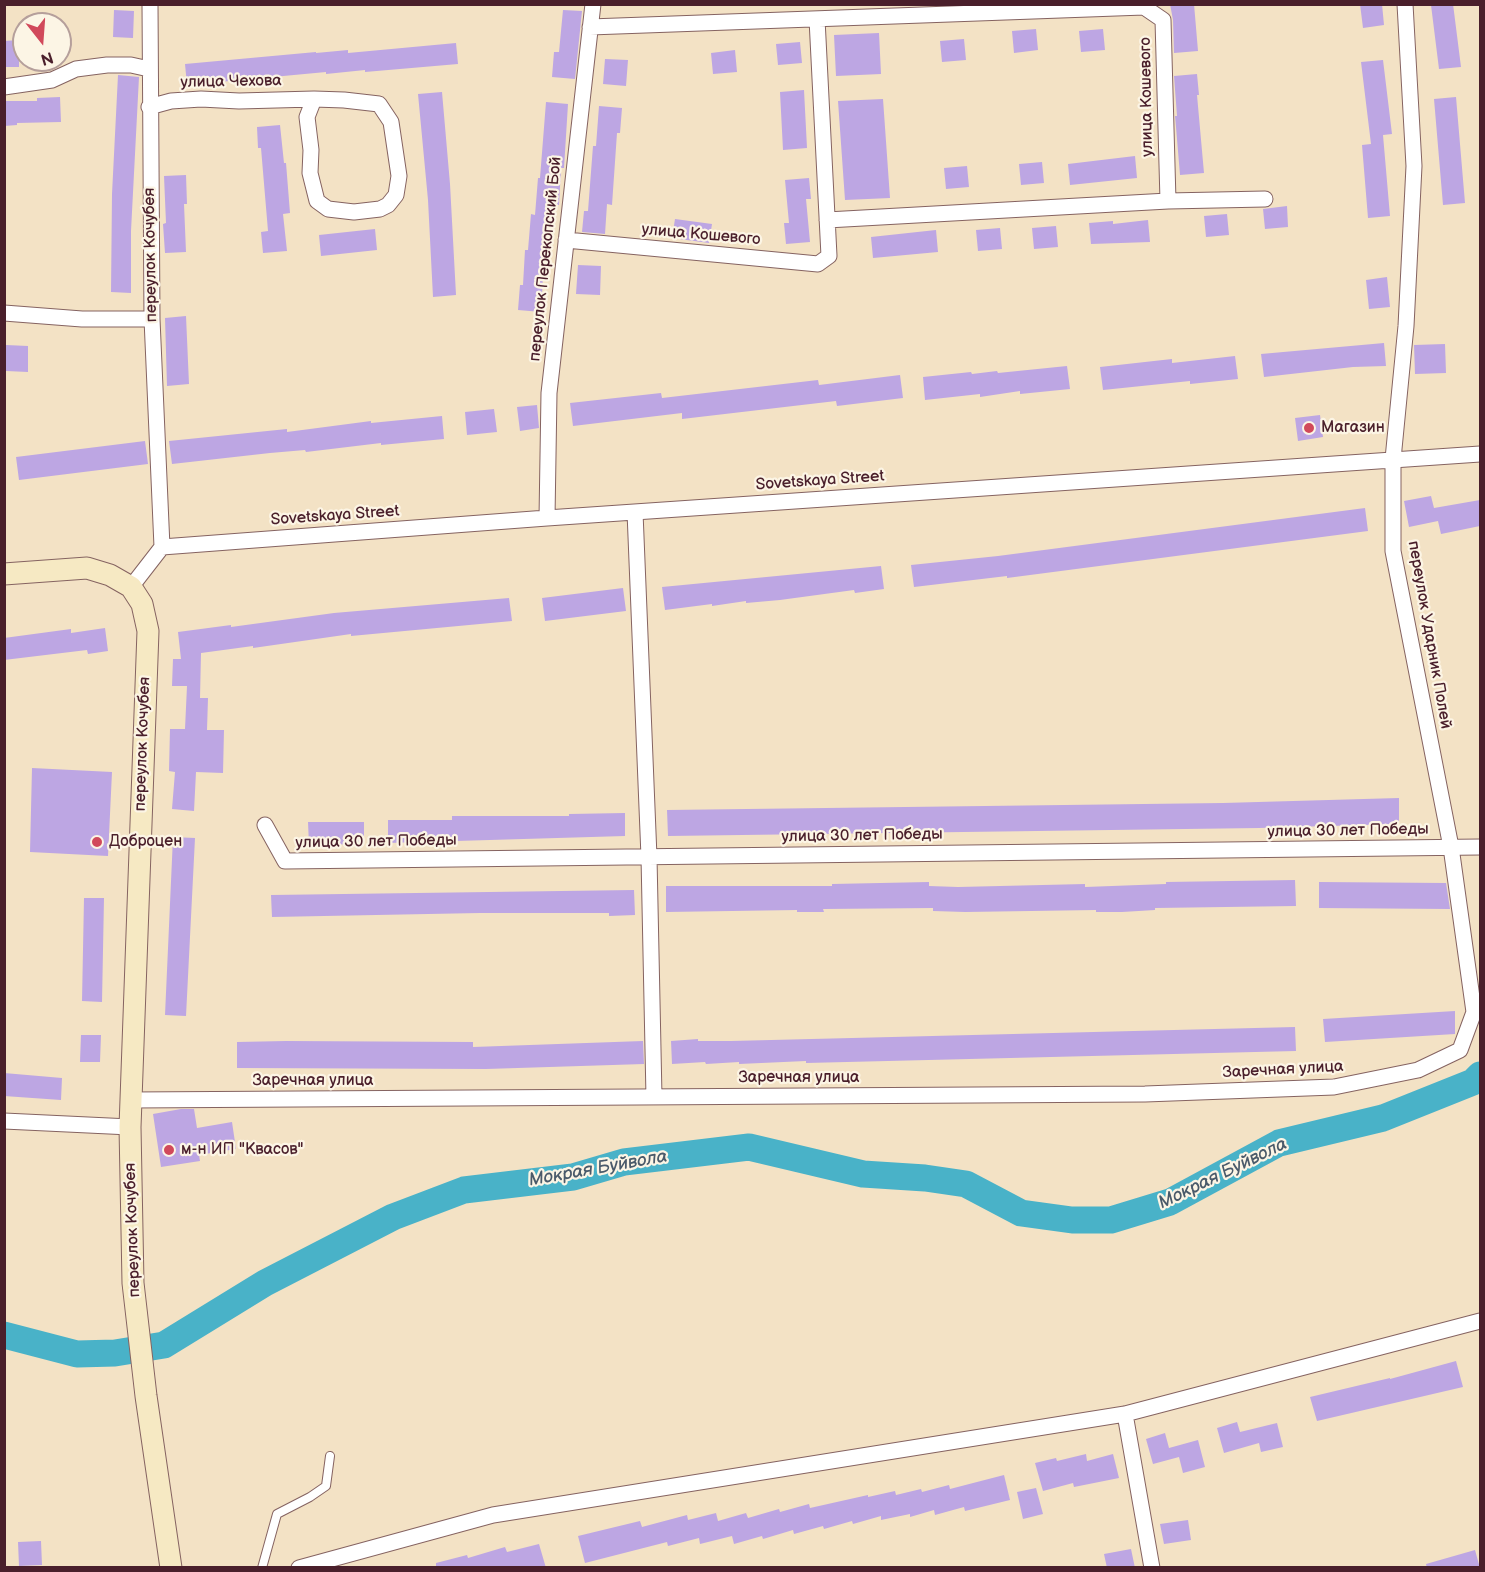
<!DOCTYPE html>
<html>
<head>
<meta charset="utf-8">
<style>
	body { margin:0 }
	#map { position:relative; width:1485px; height:1572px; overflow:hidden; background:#f3e2c5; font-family:"Balsamiq Sans",sans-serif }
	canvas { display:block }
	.frame { position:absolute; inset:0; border:6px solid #4a1f2b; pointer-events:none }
	.north { position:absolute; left:12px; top:12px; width:60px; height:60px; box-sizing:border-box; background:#fcf5e5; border:2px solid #b59f9b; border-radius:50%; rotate:163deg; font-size:16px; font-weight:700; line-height:24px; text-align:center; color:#4a1f2b }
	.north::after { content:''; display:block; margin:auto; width:21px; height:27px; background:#d1495b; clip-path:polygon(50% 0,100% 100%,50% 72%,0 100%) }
</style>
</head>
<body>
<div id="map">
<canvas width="1485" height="1572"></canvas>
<div class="frame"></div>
<div class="north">N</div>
</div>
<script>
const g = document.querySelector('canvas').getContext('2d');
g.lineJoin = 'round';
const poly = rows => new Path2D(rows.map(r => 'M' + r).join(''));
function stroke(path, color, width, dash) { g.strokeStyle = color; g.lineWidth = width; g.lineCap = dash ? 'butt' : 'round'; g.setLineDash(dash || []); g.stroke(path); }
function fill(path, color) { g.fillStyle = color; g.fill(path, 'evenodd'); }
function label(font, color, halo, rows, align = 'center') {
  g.font = font + ' "Balsamiq Sans",sans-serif'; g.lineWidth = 4.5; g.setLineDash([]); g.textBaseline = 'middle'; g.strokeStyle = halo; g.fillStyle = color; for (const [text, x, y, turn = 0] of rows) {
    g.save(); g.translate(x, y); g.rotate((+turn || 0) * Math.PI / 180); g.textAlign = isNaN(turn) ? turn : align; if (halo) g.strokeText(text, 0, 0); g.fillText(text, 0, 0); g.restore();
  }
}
stroke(poly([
	[4,1335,77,1354,115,1353,164,1345,265,1283,393,1217,464,1190,573,1177,624,1162,749,1147,863,1174,925,1178,966,1184,1021,1213,1072,1220,1111,1220,1170,1202,1279,1143,1383,1118,1473,1082,1480,1075]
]), '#49b2c8', 27);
fill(poly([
	[1170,4,1194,4,1198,51,1174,53,1173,20],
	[1360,4,1382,4,1384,25,1363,28],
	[1453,4,1461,67,1439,69,1431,5],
	[114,10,134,11,133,38,113,37],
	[563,10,582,11,575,79,552,77,554,52,559,52],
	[1036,29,1038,50,1014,53,1012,31],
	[1103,29,1105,50,1081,52,1079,31],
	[879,33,881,74,836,76,834,35],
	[964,39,966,60,942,62,940,41],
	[19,40,19,67,4,67,4,41],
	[800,42,802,63,778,65,776,44],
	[456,43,458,64,365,72,365,70,326,74,326,72,187,85,185,64,316,52,316,53,348,50,348,53],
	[735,50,737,72,713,74,711,53],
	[605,59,628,60,626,86,603,84],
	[1383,60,1392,134,1383,135,1390,216,1368,218,1362,145,1371,144,1361,62],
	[1197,74,1199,95,1197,95,1204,173,1180,175,1176,127,1175,116,1177,116,1174,76],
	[118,75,139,77,131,231,131,293,111,292,112,194],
	[804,90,807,148,783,150,780,92],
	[442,92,450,184,456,295,433,297,428,200,418,94],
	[60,97,61,122,17,123,17,125,4,126,4,101,37,101,37,98],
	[1456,97,1465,203,1443,205,1434,99],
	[883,99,890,198,845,200,838,101],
	[546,102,568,104,564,168,561,168,559,205,555,205,552,241,549,241,546,277,543,277,541,312,518,310,520,285,523,285,525,250,528,250,531,214,535,215,538,178,540,178],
	[599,106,622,108,620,133,617,133,612,205,607,204,605,234,582,232,584,211,588,211,593,146,596,146],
	[280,125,284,163,286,163,290,213,283,214,287,251,263,253,261,232,268,231,261,148,258,148,257,127],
	[1135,156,1137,178,1070,185,1068,164],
	[1042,162,1044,183,1021,185,1019,164],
	[967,166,969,187,946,189,944,168],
	[186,175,187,204,184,204,186,252,165,253,163,224,166,223,164,176],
	[809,178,811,199,806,199,810,242,786,244,784,223,789,223,785,180],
	[1287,206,1288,227,1265,229,1263,209],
	[1227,214,1229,235,1206,237,1204,216],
	[675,219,712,224,709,243,672,238],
	[1148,220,1150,242,1091,244,1089,223,1113,221,1113,224],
	[1056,226,1058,247,1034,249,1032,228],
	[1000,228,1002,249,978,251,976,230],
	[375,229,377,250,321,256,319,235],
	[936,230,938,252,873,258,871,237],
	[578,265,601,266,600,295,576,294],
	[1387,277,1390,307,1369,309,1366,280],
	[186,316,189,384,167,386,165,318],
	[1384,343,1386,366,1353,367,1264,377,1261,354],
	[1445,344,1446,373,1415,374,1414,345],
	[6,345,28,346,28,372,6,371],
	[1235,356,1238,379,1190,384,1190,381,1103,390,1100,367,1172,359,1172,363],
	[1067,366,1070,389,1020,394,1020,391,980,397,980,394,925,400,923,377,971,372,972,374,997,371,998,373],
	[900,375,903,398,837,406,836,401,682,419,682,413,573,426,570,403,661,393,662,398,818,380,819,385],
	[537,405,539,428,520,431,517,407],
	[494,409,497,432,467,435,465,412],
	[1320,415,1323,437,1298,441,1295,418],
	[442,416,444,439,381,445,381,443,306,452,305,450,270,453,172,464,169,441,287,429,287,432,371,421,371,423],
	[145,441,148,464,19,480,16,457],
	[1431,496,1434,508,1480,500,1480,526,1441,534,1438,521,1409,527,1404,501],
	[1365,508,1368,531,1007,578,1007,576,914,587,911,565,998,556],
	[881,566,884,589,855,593,854,590,780,600,746,603,746,601,712,606,712,604,665,610,662,587],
	[623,588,626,611,545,621,542,598],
	[509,598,512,621,351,636,351,634,253,648,253,646,201,653,200,698,208,698,207,730,224,730,223,773,196,772,194,811,172,809,175,772,169,771,170,729,185,729,187,686,172,686,173,659,181,659,178,632,231,625,231,627,334,613],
	[105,628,108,651,88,654,87,650,4,660,4,638,71,629,71,633],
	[32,768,112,772,108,856,30,852],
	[1399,798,1399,824,1259,828,668,836,667,810,1223,803],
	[625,813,625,836,388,843,388,820,452,820,452,816,569,816,569,814],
	[308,822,364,822,364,844,309,845],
	[173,837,195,838,186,1016,165,1015],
	[1295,880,1296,906,1155,908,1155,910,1122,912,1096,912,1096,910,965,912,933,911,933,908,823,909,824,912,797,912,797,910,666,912,666,886,832,886,832,884,929,882,929,886,958,887,1085,884,1085,887,1166,884,1166,882],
	[1319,882,1446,883,1450,909,1319,908],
	[634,890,635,915,609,916,609,913,480,913,272,917,271,895],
	[84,898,104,898,102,1002,82,1001],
	[1455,1011,1455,1034,1325,1042,1323,1019],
	[1295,1027,1296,1051,806,1063,806,1061,739,1064,739,1062,706,1064,705,1062,672,1064,671,1041,698,1039,698,1041,731,1041],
	[81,1035,101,1035,100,1062,80,1062],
	[286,1041,473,1042,473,1047,643,1041,644,1064,486,1069,237,1068,237,1042],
	[4,1073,62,1078,61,1100,4,1096],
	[181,1109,194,1109,197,1128,232,1122,236,1149,199,1155,200,1161,161,1167,153,1114],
	[1456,1361,1463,1387,1317,1421,1310,1397,1390,1378,1390,1379],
	[1237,1422,1240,1432,1277,1423,1283,1447,1261,1452,1259,1443,1224,1453,1217,1428],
	[1165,1433,1169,1448,1198,1440,1205,1467,1183,1473,1179,1457,1153,1464,1146,1439],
	[1086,1454,1087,1461,1113,1454,1119,1478,1074,1487,1073,1483,1043,1491,1035,1463,1056,1458,1057,1461],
	[1004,1475,1010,1500,965,1511,964,1507,935,1515,934,1510,910,1517,910,1514,881,1520,881,1516,853,1524,852,1521,824,1529,823,1526,794,1534,793,1530,763,1539,762,1536,734,1544,732,1536,700,1544,699,1538,668,1546,667,1542,585,1563,578,1536,640,1521,642,1527,687,1515,688,1520,716,1513,718,1521,746,1513,748,1518,779,1509,780,1512,809,1504,810,1508,868,1495,868,1497,895,1491,896,1495,921,1489,922,1492,949,1485,950,1489],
	[1036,1488,1043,1514,1023,1519,1017,1492],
	[1188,1520,1191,1540,1164,1544,1160,1524],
	[41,1541,42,1565,19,1566,18,1542],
	[539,1544,546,1568,436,1568,436,1563,467,1555,468,1558,505,1547,507,1552],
	[1131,1549,1135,1568,1107,1568,1104,1554],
	[1475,1550,1480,1568,1427,1568,1426,1564]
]), '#bda6e3');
const lane = poly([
	[262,1568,277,1514,310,1497,326,1486,330,1456]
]);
const street = poly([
	[590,27,1144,7,1163,20,1168,201],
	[4,87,52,80,76,69,107,65,131,65,149,69],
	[149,107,171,101,201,99,239,101,314,99,344,100,379,104,391,122,399,176,396,195,388,205,380,209,354,212,328,209,317,201,310,173,311,150,307,117,314,99],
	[827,220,1168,201,1265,199],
	[566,240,818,264,829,256,817,19],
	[4,313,82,319,152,319],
	[635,512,649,857,654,1097],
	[547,518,549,393,593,4],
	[162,547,547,518,1480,454],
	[131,587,162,547,152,319,150,4],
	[265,825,285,861,1480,847],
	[131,1100,1145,1094,1334,1087,1418,1070,1460,1050,1474,1012,1451,847,1393,551,1393,459,1406,326,1414,166,1405,4],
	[4,1121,130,1127],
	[1125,1414,1152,1568],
	[299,1568,493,1515,1125,1414,1480,1321]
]);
const secondary = poly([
	[4,574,87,568,110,575,131,587,142,604,148,631,130,1127,133,1283,146,1396,171,1568]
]);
stroke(lane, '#856361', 10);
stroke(street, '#856361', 17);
stroke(secondary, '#856361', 23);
stroke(lane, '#fff', 8);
stroke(street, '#fff', 15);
stroke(secondary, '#f6e9c3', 21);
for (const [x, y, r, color] of [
	[1309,428,6,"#d1495b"],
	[97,842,6,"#d1495b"],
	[169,1150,6,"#d1495b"]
]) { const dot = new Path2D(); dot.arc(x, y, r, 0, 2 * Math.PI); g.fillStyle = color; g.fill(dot); stroke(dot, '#fcf5e5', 2); }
label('16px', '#4a1f2b', '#fcf5e5', [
	["улица Чехова",231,82,-1],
	["улица Кошевого",1147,97,-91],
	["улица Кошевого",701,235,5],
	["переулок Кочубея",151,255,-91],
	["переулок Перекопский Бой",546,259,-84],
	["Sovetskaya Street",820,481,-4],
	["Sovetskaya Street",335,516,-4],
	["переулок Ударник Полей",1429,635,80],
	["переулок Кочубея",143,744,-88],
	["улица 30 лет Победы",1348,831,-1],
	["улица 30 лет Победы",862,836,-1],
	["улица 30 лет Победы",376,842,-1],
	["Заречная улица",1283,1070,-3],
	["Заречная улица",799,1078],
	["Заречная улица",313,1081],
	["переулок Кочубея",133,1230,-92]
]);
label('16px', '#4a1f2b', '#fcf5e5', [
	["Магазин",1321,428],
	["Доброцен",109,842],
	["м-н ИП \"Квасов\"",181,1150]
], 'left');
label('italic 18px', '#4a5a6a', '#fcf5e5', [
	["Мокрая Буйвола",598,1169,-10],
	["Мокрая Буйвола",1223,1174,-26]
]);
</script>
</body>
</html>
